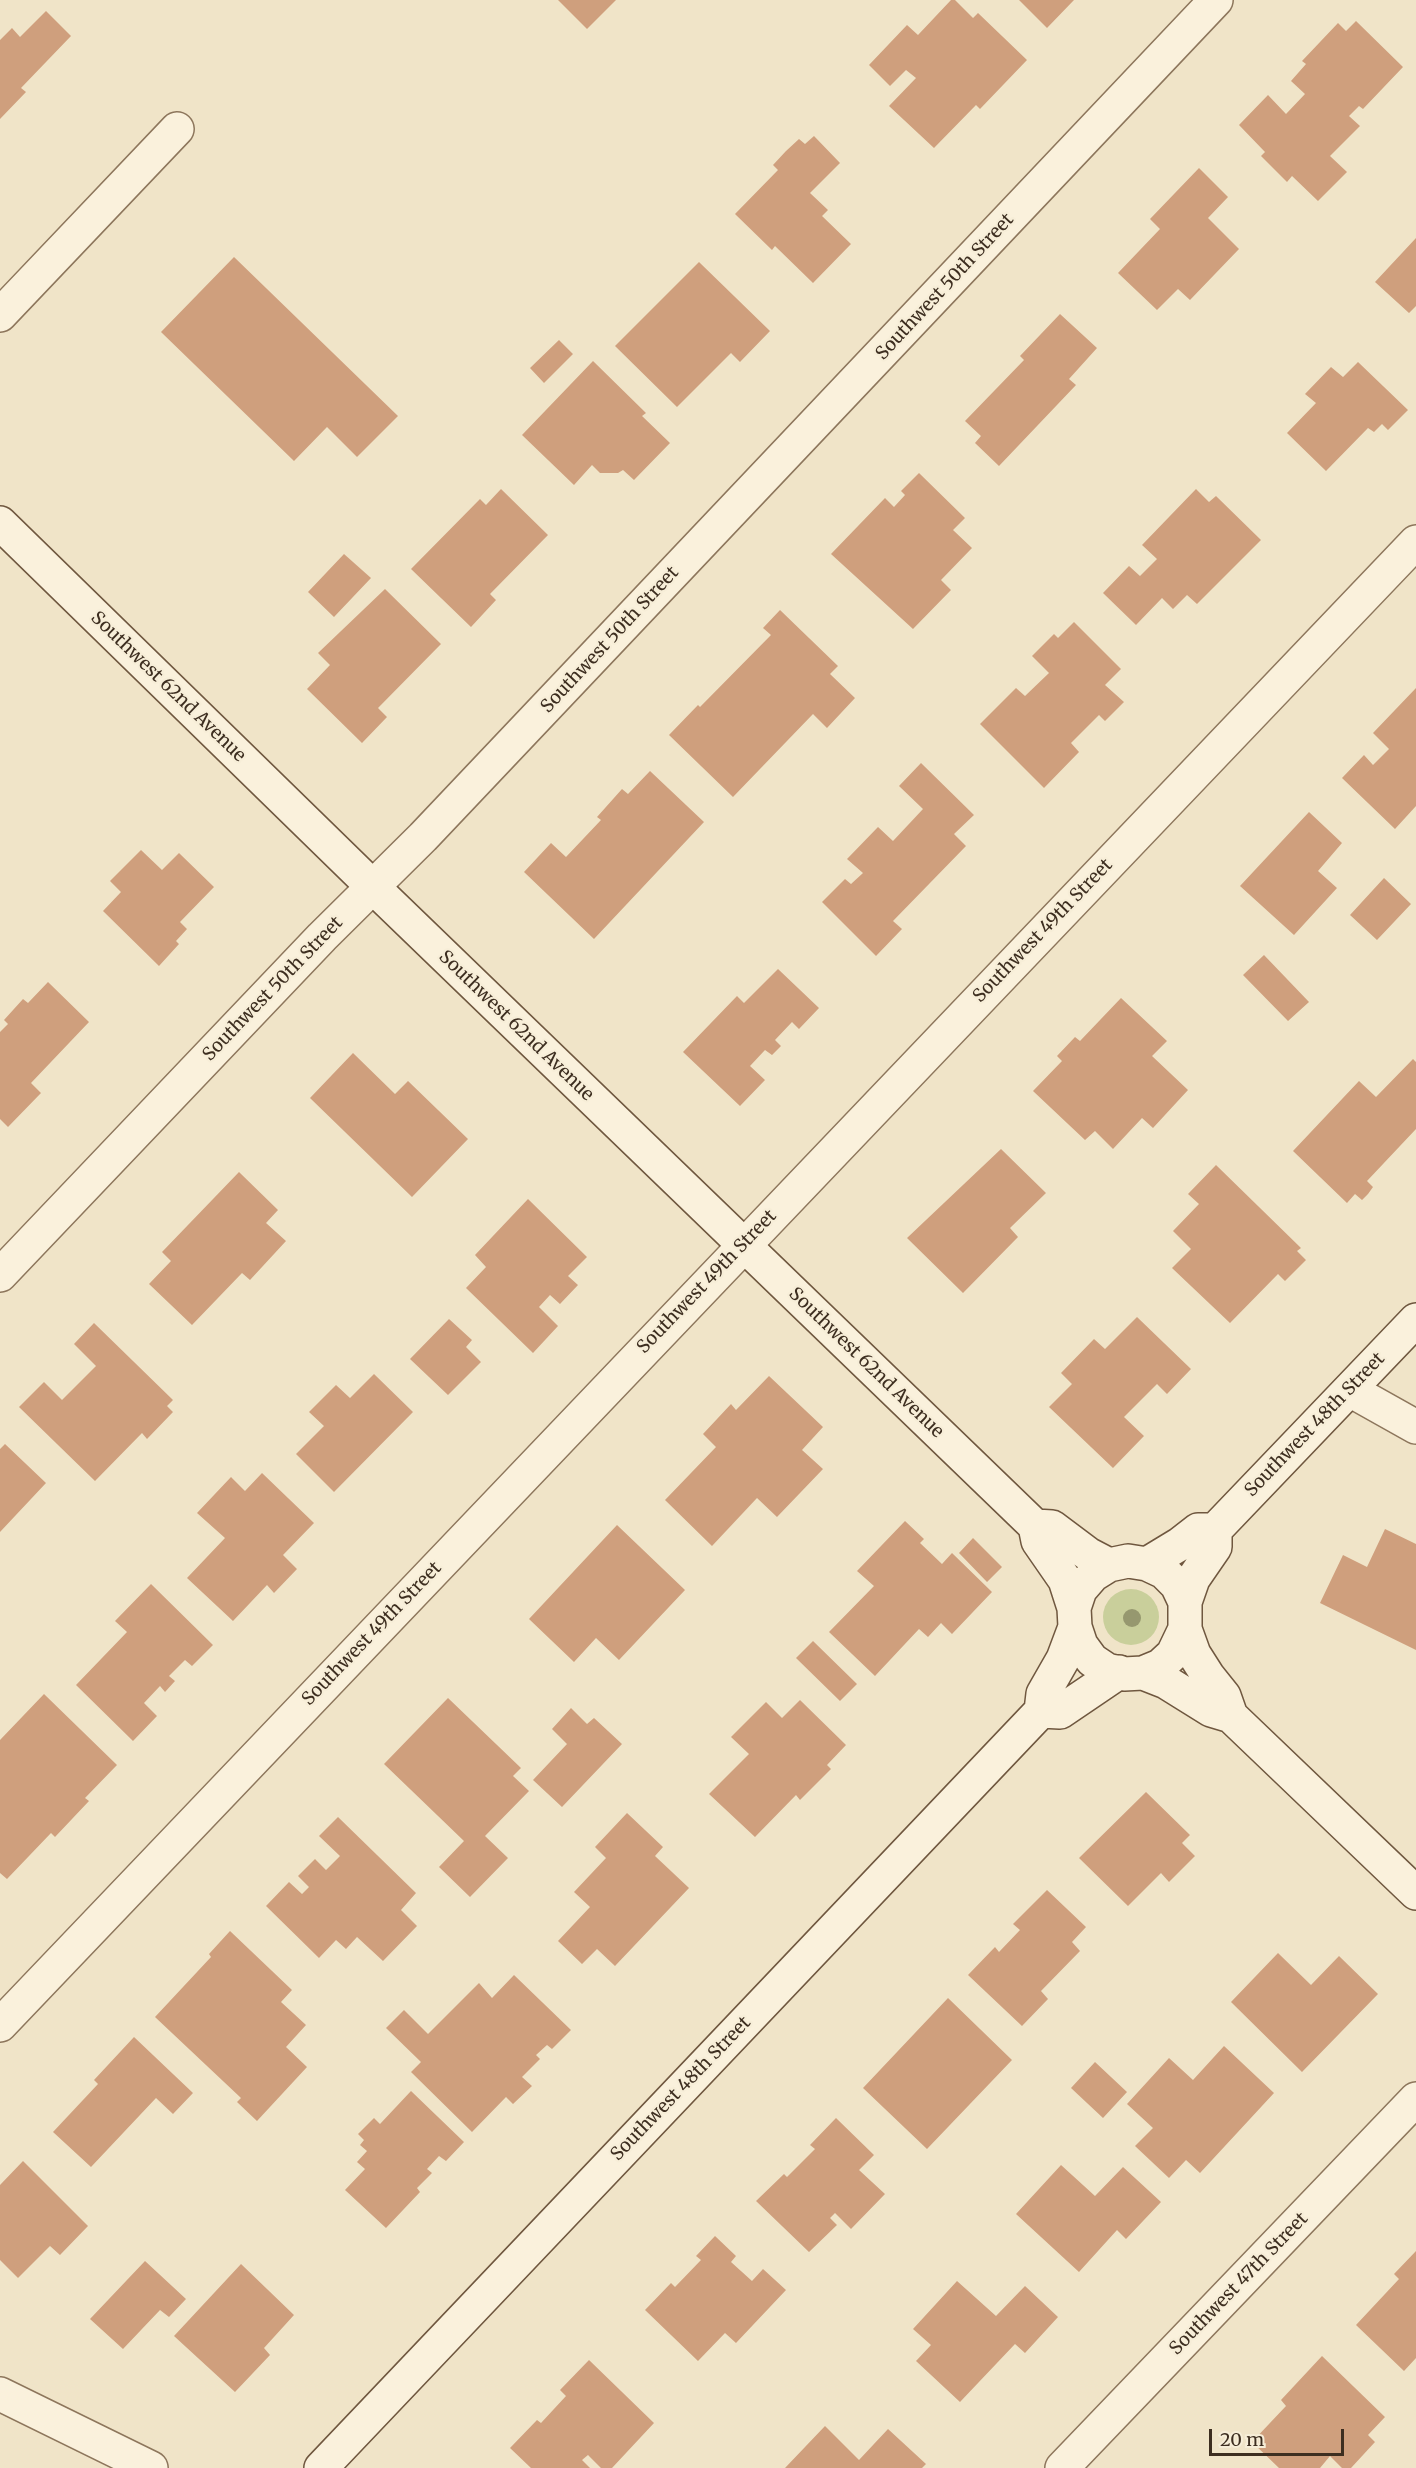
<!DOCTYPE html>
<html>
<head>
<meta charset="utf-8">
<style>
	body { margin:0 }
	#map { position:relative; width:1416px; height:2468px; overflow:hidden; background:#f0e4c8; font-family:Merriweather,serif }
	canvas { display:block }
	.scale { position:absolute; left:1209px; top:2429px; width:135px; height:27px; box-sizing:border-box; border:3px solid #3d2e20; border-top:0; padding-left:8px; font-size:18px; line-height:21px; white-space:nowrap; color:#3d2e20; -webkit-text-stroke:4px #f7eed8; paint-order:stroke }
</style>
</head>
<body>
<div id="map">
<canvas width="1416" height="2468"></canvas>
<div class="scale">20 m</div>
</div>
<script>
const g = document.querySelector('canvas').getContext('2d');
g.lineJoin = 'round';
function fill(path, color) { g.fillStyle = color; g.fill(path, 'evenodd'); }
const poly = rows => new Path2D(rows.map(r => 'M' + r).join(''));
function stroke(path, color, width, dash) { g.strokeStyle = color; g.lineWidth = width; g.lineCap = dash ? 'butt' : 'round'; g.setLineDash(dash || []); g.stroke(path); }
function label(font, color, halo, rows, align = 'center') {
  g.font = font + ' Merriweather,serif'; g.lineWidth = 4.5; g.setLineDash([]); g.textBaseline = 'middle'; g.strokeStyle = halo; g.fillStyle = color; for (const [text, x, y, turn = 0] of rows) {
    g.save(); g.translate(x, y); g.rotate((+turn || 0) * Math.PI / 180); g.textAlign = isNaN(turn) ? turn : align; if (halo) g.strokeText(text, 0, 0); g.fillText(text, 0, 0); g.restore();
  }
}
fill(poly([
	'1103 1617a28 28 0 1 1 56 0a28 28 0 1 1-56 0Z'
]), '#c9cf9b');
fill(poly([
	[558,0,616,0,587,29],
	[951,0,955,0,973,18,978,13,1027,60,980,109,976,105,934,148,889,106,916,78,906,70,890,86,869,65,907,25,918,35],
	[1019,0,1074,0,1047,28],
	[46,11,71,36,21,88,26,92,0,119,0,40,12,28,20,37],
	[1356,21,1403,67,1363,109,1359,106,1349,116,1360,126,1330,156,1347,172,1318,201,1292,176,1287,182,1261,156,1265,152,1239,125,1268,95,1286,114,1305,94,1291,81,1306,64,1302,61,1338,23,1346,31],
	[814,136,840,163,810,193,828,210,822,216,851,244,813,283,775,246,772,250,735,214,778,170,773,165,786,151,799,139,805,144],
	[1199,168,1228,197,1208,218,1239,249,1190,300,1178,289,1157,310,1118,273,1160,229,1150,219],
	[1416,238,1416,306,1409,313,1375,282],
	[234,257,398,416,357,457,327,427,294,461,161,332],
	[699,262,770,331,740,362,731,353,677,407,615,346],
	[1060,314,1097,348,1069,379,1076,385,999,466,975,443,981,436,965,421,1024,360,1020,356],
	[559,340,573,354,544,383,530,368],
	[593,361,646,413,642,416,670,443,634,480,623,470,618,473,600,473,592,465,574,485,522,435],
	[1358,362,1408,410,1388,430,1382,424,1374,432,1368,428,1326,471,1287,433,1316,403,1305,394,1331,367,1343,377],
	[919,473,965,518,953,530,972,548,941,580,951,590,913,629,831,554,885,498,894,507,905,495,901,491],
	[501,489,548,535,490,594,496,600,471,627,411,569,480,499,486,505],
	[1196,489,1209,502,1216,496,1261,540,1197,604,1187,595,1173,609,1162,598,1136,625,1103,593,1129,566,1140,576,1157,559,1142,545],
	[344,554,371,578,334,617,308,592],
	[385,589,441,644,378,708,387,717,362,743,307,689,330,665,318,653],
	[780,610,838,666,830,674,855,698,827,728,813,714,733,797,669,735,698,705,700,707,771,635,763,628],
	[1074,622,1121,669,1105,685,1124,702,1105,721,1099,715,1071,743,1079,752,1044,788,980,724,1016,688,1025,696,1049,673,1032,656,1054,634,1058,638],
	[1416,688,1416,806,1395,829,1342,778,1364,755,1373,765,1389,749,1373,733],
	[921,763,974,815,954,834,966,846,893,921,902,929,876,956,822,902,845,879,851,884,863,873,847,859,878,827,893,841,923,809,899,786],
	[650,771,704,822,594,939,524,872,551,843,566,857,601,820,597,817,622,789,628,794],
	[1309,812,1342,843,1318,871,1337,888,1294,935,1240,886],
	[141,850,162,870,179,853,214,887,180,922,187,929,176,941,179,944,159,966,103,911,121,892,110,881],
	[1384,878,1411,904,1377,940,1350,915],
	[1264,955,1309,1002,1288,1021,1243,975],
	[778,969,819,1008,799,1029,792,1022,775,1040,781,1046,772,1055,765,1050,750,1066,765,1080,740,1106,683,1052,737,996,744,1003],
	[48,982,89,1022,31,1083,41,1093,8,1127,0,1119,0,1032,8,1024,4,1020,23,999,28,1003],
	[1121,998,1167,1041,1152,1056,1188,1090,1153,1128,1142,1118,1113,1149,1095,1131,1085,1140,1033,1091,1062,1061,1057,1056,1075,1037,1080,1041],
	[353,1053,395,1094,408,1081,468,1139,412,1197,310,1098],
	[1413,1059,1416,1062,1416,1129,1367,1181,1373,1187,1368,1194,1362,1200,1355,1194,1347,1203,1293,1151,1359,1081,1376,1097],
	[1001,1149,1046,1193,1010,1228,1018,1237,963,1293,907,1238],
	[1216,1165,1301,1248,1297,1251,1306,1260,1285,1281,1278,1274,1230,1323,1172,1268,1191,1249,1173,1231,1199,1204,1188,1194],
	[239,1172,278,1210,266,1223,286,1241,250,1280,242,1273,192,1325,149,1284,171,1261,162,1252],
	[528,1199,587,1257,568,1276,578,1285,560,1304,550,1295,539,1307,558,1326,533,1353,466,1288,486,1267,475,1255],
	[1137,1317,1191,1369,1167,1394,1157,1384,1124,1417,1144,1436,1113,1468,1049,1407,1072,1384,1061,1373,1094,1339,1105,1349],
	[449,1319,472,1340,466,1347,481,1362,448,1395,410,1359],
	[94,1323,173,1400,167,1406,173,1412,147,1439,142,1433,95,1481,19,1407,44,1382,62,1400,96,1366,74,1344],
	[374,1374,413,1412,334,1492,296,1454,324,1426,309,1412,336,1385,350,1398],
	[769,1376,823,1427,802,1450,823,1469,777,1517,757,1498,712,1546,665,1500,716,1447,703,1434,731,1404,736,1410],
	[5,1444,46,1483,0,1532,0,1449],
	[262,1473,314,1523,283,1555,297,1569,274,1593,267,1585,233,1621,187,1578,225,1538,197,1513,231,1477,245,1491],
	[905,1521,924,1539,920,1543,942,1564,952,1553,992,1592,952,1634,941,1623,928,1637,919,1629,875,1676,829,1632,874,1586,857,1571],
	[617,1525,685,1590,619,1660,596,1638,574,1662,529,1619],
	[1385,1529,1416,1544,1416,1650,1320,1603,1343,1555,1367,1567],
	[973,1538,1002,1567,987,1582,959,1553],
	[151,1584,213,1645,192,1666,185,1660,169,1676,175,1681,165,1692,160,1686,144,1703,157,1716,133,1741,76,1685,127,1632,115,1621],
	[813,1641,857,1684,840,1701,796,1658],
	[44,1694,117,1765,85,1798,89,1801,55,1837,51,1833,7,1879,0,1873,0,1740],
	[448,1698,521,1768,513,1776,529,1791,485,1836,508,1858,470,1897,439,1867,464,1841,384,1764],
	[800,1700,846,1745,827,1765,831,1769,800,1800,796,1795,755,1837,709,1794,749,1754,731,1737,766,1702,782,1718],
	[571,1708,587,1724,594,1718,622,1744,562,1807,533,1780,567,1744,552,1729],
	[1146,1792,1190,1835,1182,1843,1195,1856,1169,1882,1161,1873,1128,1906,1079,1858],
	[627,1813,663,1847,655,1856,689,1888,615,1966,597,1949,582,1964,558,1941,590,1907,574,1892,606,1858,595,1847],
	[338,1817,416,1893,401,1910,417,1926,383,1961,357,1937,346,1949,336,1940,319,1958,266,1906,289,1882,302,1894,309,1887,298,1876,315,1859,326,1870,340,1856,319,1836],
	[1047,1890,1086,1927,1072,1942,1080,1951,1041,1991,1048,1999,1022,2026,968,1975,995,1947,999,1952,1020,1930,1013,1924],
	[230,1931,292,1990,281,2002,306,2025,286,2047,307,2067,257,2121,237,2102,241,2098,155,2017,211,1957,209,1954],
	[1278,1953,1311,1985,1339,1956,1378,1994,1302,2072,1231,2002],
	[514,1975,571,2030,552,2049,547,2045,536,2055,540,2059,522,2077,532,2086,513,2104,506,2097,472,2132,411,2072,421,2062,386,2028,404,2010,428,2034,479,1983,492,1998],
	[948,1998,1012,2060,927,2149,863,2088],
	[134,2037,193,2093,173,2114,156,2098,91,2167,53,2132,98,2084,94,2080],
	[1224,2046,1274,2093,1200,2173,1186,2160,1169,2178,1135,2146,1153,2128,1127,2104,1169,2058,1193,2080],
	[1095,2062,1127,2092,1103,2118,1071,2088],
	[411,2091,464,2142,446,2161,439,2156,427,2169,432,2173,417,2188,420,2192,386,2228,345,2190,365,2169,357,2162,367,2151,360,2145,364,2140,358,2134,374,2118,380,2124],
	[836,2118,874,2155,859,2170,885,2194,851,2229,835,2213,830,2218,837,2225,809,2252,756,2201,784,2174,787,2177,815,2149,810,2145],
	[23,2161,88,2226,60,2255,50,2246,18,2278,0,2260,0,2185],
	[1061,2165,1095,2196,1123,2167,1161,2202,1126,2239,1117,2230,1079,2272,1016,2214],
	[715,2236,736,2256,731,2262,752,2281,763,2269,786,2290,736,2343,725,2333,698,2361,645,2310,671,2283,675,2287,701,2260,696,2256],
	[1416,2251,1416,2358,1404,2371,1356,2325,1399,2279,1394,2274],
	[145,2261,186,2299,169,2317,160,2310,123,2349,90,2319],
	[241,2264,294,2315,264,2348,270,2355,235,2392,174,2336],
	[957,2281,996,2316,1025,2286,1058,2317,1025,2353,1015,2344,960,2402,916,2361,931,2345,913,2329],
	[1322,2356,1385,2417,1368,2435,1375,2442,1351,2468,1342,2468,1330,2456,1320,2468,1279,2468,1252,2442,1286,2406,1281,2400],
	[589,2360,654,2423,612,2468,601,2468,588,2455,582,2460,590,2468,531,2468,510,2448,537,2420,541,2423,566,2396,560,2390],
	[825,2426,859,2460,888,2429,926,2464,922,2468,785,2468]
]), '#cf9f7d');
const street = poly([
	[0,315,177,129],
	[0,1275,322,937,423,837,1216,0],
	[1350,1390,1416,1427],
	[0,2025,1416,542],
	[0,2394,151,2468],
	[1062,2468,1416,2099]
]);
const secondary = poly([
	[0,523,373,887,1035,1526,1038,1541,1065,1580,1074,1608],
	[1035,1526,1052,1527,1088,1554,1109,1565],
	[1147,1564,1180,1544,1198,1530,1215,1530],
	[1185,1602,1193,1579,1215,1547,1215,1530,1416,1320],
	[1185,1629,1194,1654,1208,1676,1224,1696,1231,1716,1416,1893],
	[1143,1673,1160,1666,1173,1654,1185,1629,1185,1602,1177,1585,1164,1572,1147,1564,1128,1561,1109,1565,1093,1575,1080,1590,1074,1608,1075,1627,1081,1645,1092,1660,1107,1670,1124,1674,1143,1673,1166,1682,1211,1710,1231,1716],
	[1041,1711,1060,1712,1119,1672],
	[321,2468,1041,1711,1043,1694,1063,1659,1075,1627]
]);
stroke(street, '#8d765c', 36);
stroke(secondary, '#6f573f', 36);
stroke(street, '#faf1dc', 33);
stroke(secondary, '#faf1dc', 33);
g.fillStyle = '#96986f';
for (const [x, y] of [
	[1132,1618]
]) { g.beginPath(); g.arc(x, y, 9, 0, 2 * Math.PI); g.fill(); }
label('18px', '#3d2e20', '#f7eed8', [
	["Southwest 50th Street",945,287,-47],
	["Southwest 50th Street",610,640,-47],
	["Southwest 62nd Avenue",168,687,44],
	["Southwest 49th Street",1043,931,-46],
	["Southwest 50th Street",273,989,-46],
	["Southwest 62nd Avenue",516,1026,44],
	["Southwest 49th Street",707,1282,-46],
	["Southwest 62nd Avenue",866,1363,44],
	["Southwest 48th Street",1315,1425,-46],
	["Southwest 49th Street",372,1634,-46],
	["Southwest 48th Street",681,2089,-46],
	["Southwest 47th Street",1239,2284,-46]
]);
</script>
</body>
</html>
